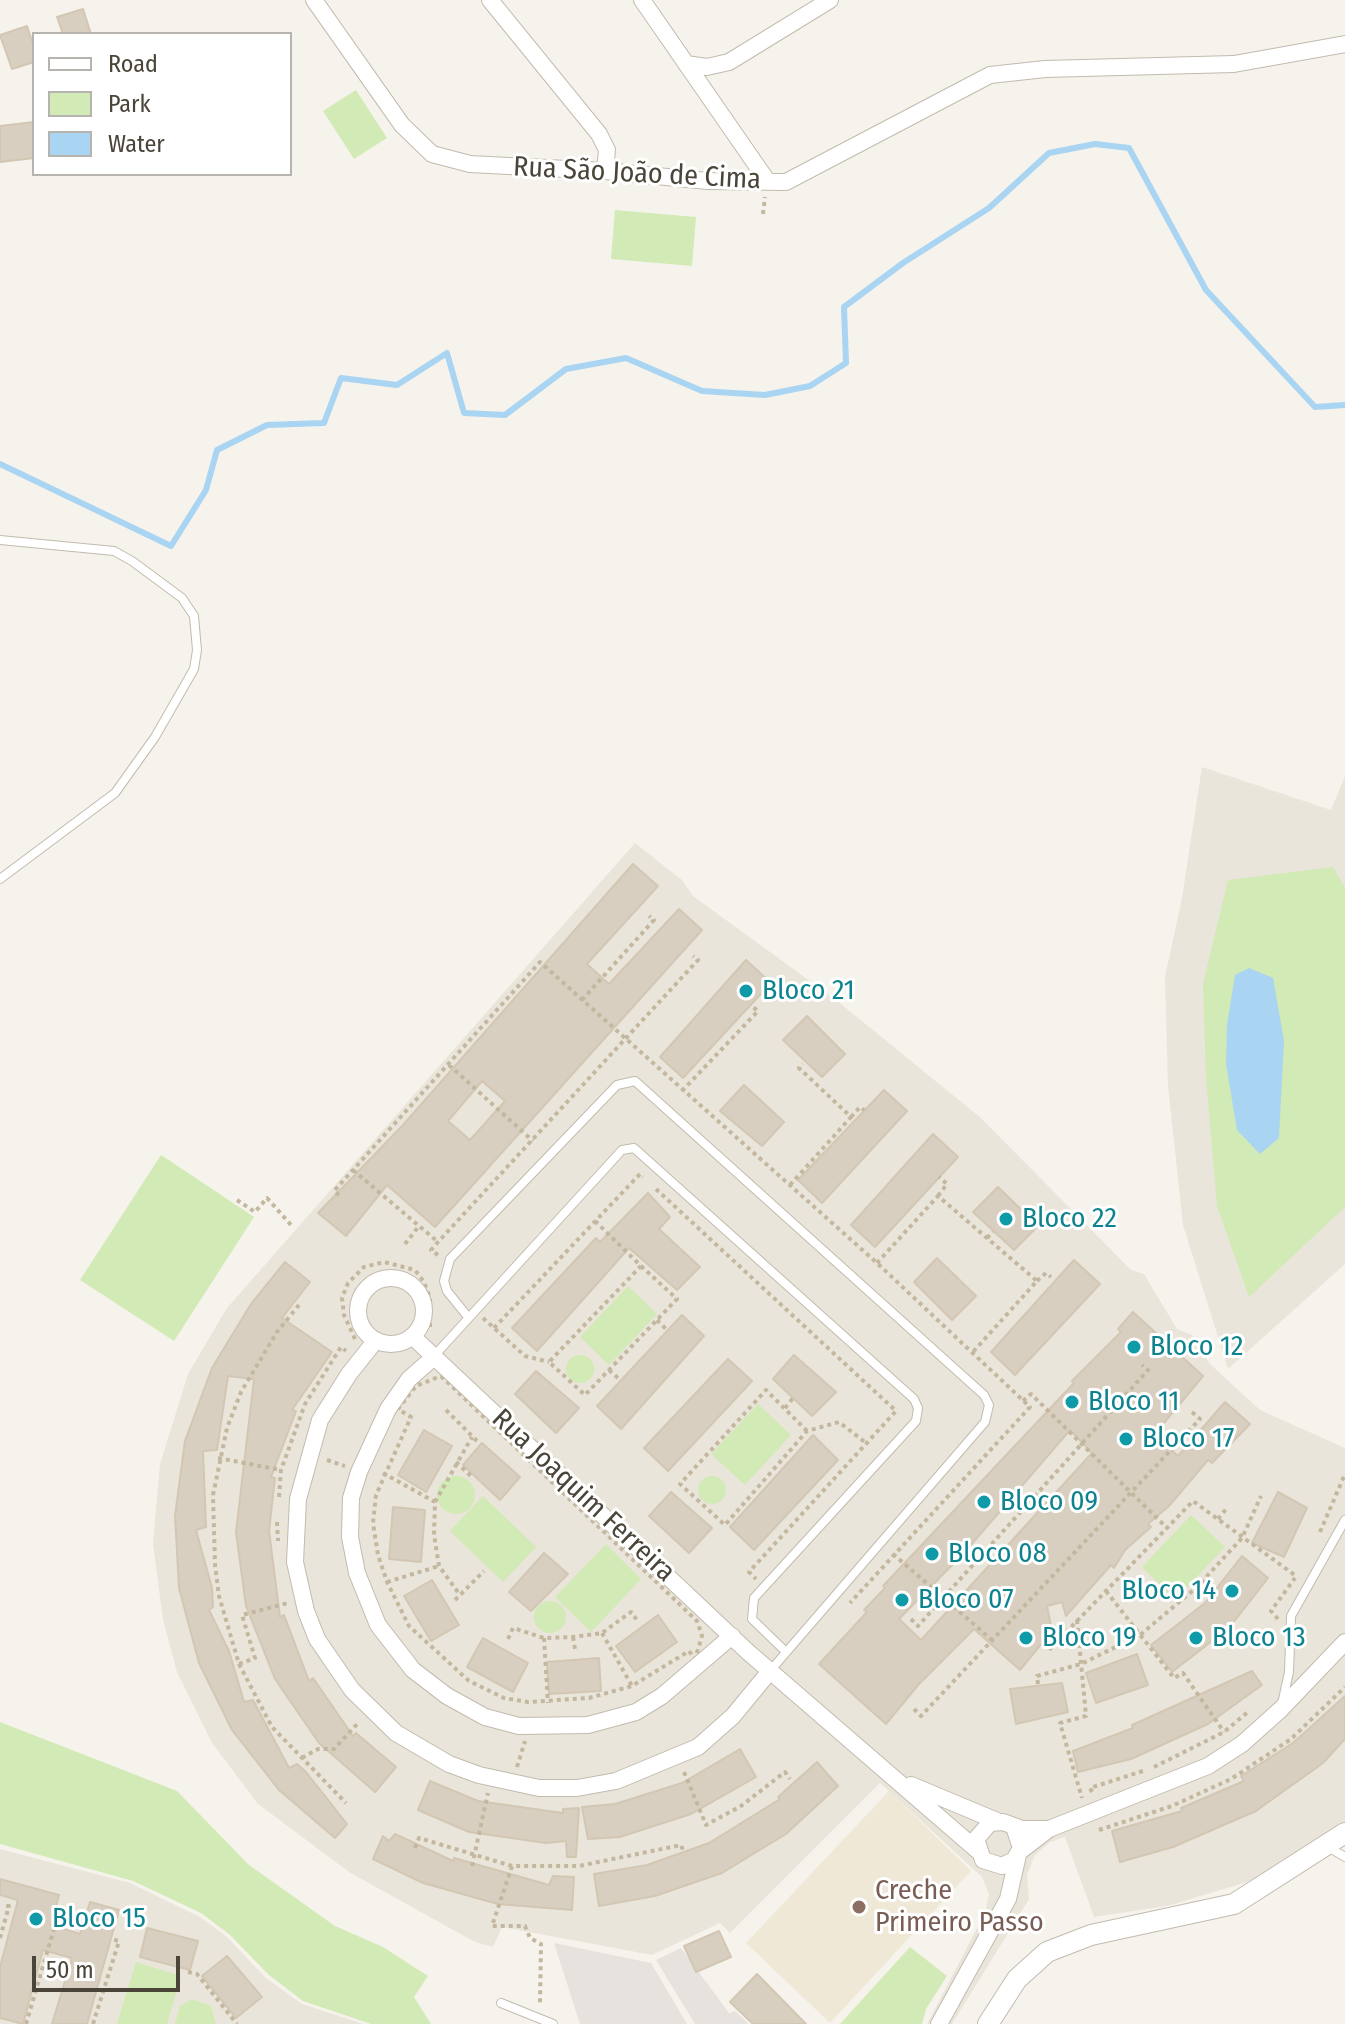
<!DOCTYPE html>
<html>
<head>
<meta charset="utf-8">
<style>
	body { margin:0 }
	#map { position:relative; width:1345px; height:2024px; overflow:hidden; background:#f6f3ec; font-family:"Fira Sans Condensed",sans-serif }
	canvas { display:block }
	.legend { position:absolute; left:32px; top:32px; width:260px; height:144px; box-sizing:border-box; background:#fff; border:2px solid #b7b4b0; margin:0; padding:10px 14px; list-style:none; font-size:24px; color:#4b4439 }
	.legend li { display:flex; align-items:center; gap:16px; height:40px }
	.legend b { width:40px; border:2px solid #b7b4b0 }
	.scale { position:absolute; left:32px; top:1956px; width:148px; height:36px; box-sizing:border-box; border:4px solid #4b4439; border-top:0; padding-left:10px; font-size:24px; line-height:28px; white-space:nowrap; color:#4b4439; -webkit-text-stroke:6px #fff; paint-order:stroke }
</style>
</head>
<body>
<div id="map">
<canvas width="1345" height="2024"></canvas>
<ul class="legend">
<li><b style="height:10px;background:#fff"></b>Road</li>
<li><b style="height:22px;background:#d2eab5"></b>Park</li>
<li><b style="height:22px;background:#a9d4f2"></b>Water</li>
</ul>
<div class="scale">50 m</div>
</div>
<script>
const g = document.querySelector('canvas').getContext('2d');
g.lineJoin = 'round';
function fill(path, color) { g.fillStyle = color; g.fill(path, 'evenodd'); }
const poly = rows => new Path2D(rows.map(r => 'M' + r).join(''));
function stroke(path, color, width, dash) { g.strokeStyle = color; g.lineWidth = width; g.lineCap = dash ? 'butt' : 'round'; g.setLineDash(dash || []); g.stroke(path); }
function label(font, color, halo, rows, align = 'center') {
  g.font = font + ' "Fira Sans Condensed",sans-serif'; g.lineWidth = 6; g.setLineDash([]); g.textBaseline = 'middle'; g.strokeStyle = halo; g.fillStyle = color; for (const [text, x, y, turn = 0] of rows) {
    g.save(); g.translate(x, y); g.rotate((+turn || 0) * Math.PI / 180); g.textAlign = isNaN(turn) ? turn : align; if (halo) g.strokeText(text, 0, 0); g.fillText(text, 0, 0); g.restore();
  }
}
fill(poly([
	[1202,767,1331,810,1345,776,1345,1264,1228,1369,1183,1225,1168,1086,1165,977,1182,898],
	[635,843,682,880,693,896,836,1000,981,1118,1131,1270,1144,1274,1177,1329,1194,1336,1209,1363,1260,1410,1345,1448,1345,1824,1254,1880,1167,1906,1094,1917,1065,1837,1050,1842,1035,1855,1027,1875,1029,1899,952,2024,927,2024,985,1913,989,1894,982,1877,880,1783,730,1933,720,1923,652,1955,502,1927,493,1947,475,1942,349,1872,258,1804,212,1743,177,1672,163,1620,153,1544,160,1464,188,1374,227,1308],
	[0,1849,130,1883,200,1917,226,1936,266,1978,302,2004,363,2024,0,2024]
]), '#eae5da');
fill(poly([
	[554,1943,651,1963,687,2024,580,2024],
	[681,1948,729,2013,735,2011,749,2024,695,2024,656,1960]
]), '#e6e2dd');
fill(poly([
	[889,1791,971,1871,830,2023,746,1943]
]), '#efe8d6');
fill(poly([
	[356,90,387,138,354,159,323,111],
	[615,210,696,217,692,266,611,259],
	[1333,867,1345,888,1345,1207,1249,1297,1217,1206,1206,1078,1203,984,1228,880],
	[161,1155,254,1217,174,1341,80,1280],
	[628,1286,657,1314,609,1365,580,1337],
	'566 1369a14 14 0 1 1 28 0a14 14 0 1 1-28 0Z',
	[758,1404,791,1435,745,1485,711,1454],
	'698 1490a14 14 0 1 1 28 0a14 14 0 1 1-28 0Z',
	'437 1495a19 19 0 1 1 38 0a19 19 0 1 1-38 0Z',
	[483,1496,536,1547,503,1582,450,1531],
	[1191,1515,1225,1547,1175,1600,1142,1567],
	[606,1544,641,1579,591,1632,555,1597],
	'534 1617a16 16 0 1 1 32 0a16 16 0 1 1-32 0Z',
	[0,1722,177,1791,249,1865,335,1926,383,1947,428,1976,414,1997,431,2024,371,2024,303,2001,269,1975,230,1935,201,1913,133,1881,0,1844],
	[910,1947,947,1976,926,2009,922,2024,840,2024],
	[136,1962,181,1976,167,2024,117,2024],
	[192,1999,211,2006,216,2024,175,2024,180,2006]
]), '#d2eab5');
fill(poly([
	[1249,968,1273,978,1284,1041,1279,1138,1260,1154,1237,1130,1226,1064,1227,1025,1235,975]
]), '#a9d4f2');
stroke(poly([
	[0,464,171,546,206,490,217,450,267,425,324,423,341,378,397,385,447,353,464,413,505,415,566,369,626,358,702,391,765,395,810,386,846,363,844,307,903,263,989,208,1049,153,1095,144,1129,148,1206,290,1315,407,1345,405]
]), '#a9d4f2', 6);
const building = poly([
	[83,9,91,34,63,34,57,17,83,9],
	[27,26,34,47,34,62,12,69,0,35,27,26],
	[34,122,34,158,0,162,0,126,34,122],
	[633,864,658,886,587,964,609,984,679,909,702,930,435,1227,387,1185,346,1236,318,1213,403,1125,633,864],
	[482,1081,505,1101,470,1140,448,1121,482,1081],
	[746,960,771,983,683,1078,660,1057,746,960],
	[807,1016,845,1054,822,1077,783,1040,807,1016],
	[744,1085,784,1122,762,1146,720,1111,744,1085],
	[884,1090,907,1111,822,1203,798,1180,884,1090],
	[933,1134,958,1157,875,1247,851,1225,933,1134],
	[998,1187,1038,1226,1014,1250,973,1212,998,1187],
	[648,1193,670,1217,659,1229,700,1267,677,1290,629,1248,537,1351,512,1328,596,1238,600,1242,648,1193],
	[937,1258,976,1296,952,1320,914,1282,937,1258],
	[1074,1260,1100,1284,1015,1375,991,1352,1074,1260],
	[285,1262,310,1282,282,1318,332,1352,292,1410,296,1411,271,1477,275,1478,269,1531,280,1617,284,1615,309,1681,313,1678,353,1736,356,1733,396,1767,375,1792,319,1743,275,1679,246,1606,236,1532,254,1379,228,1376,217,1450,203,1451,206,1527,196,1530,212,1588,213,1607,209,1610,229,1651,244,1702,253,1700,289,1768,297,1764,306,1772,347,1824,335,1838,279,1790,232,1730,199,1663,179,1588,175,1516,185,1441,212,1368,251,1304,285,1262],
	[1133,1312,1203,1376,1154,1435,1178,1456,1225,1402,1250,1424,1212,1463,1208,1460,1169,1506,1148,1524,1151,1527,1125,1550,1114,1568,1111,1565,1066,1616,1062,1602,1047,1606,1052,1631,1020,1670,974,1629,919,1684,886,1724,819,1664,867,1612,864,1610,885,1588,883,1586,1074,1383,1072,1381,1121,1332,1118,1329,1133,1312],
	[1070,1430,1092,1453,921,1640,899,1619,964,1553,1070,1430],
	[682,1315,704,1336,621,1429,597,1406,682,1315],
	[794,1355,836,1392,812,1416,773,1379,794,1355],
	[728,1359,752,1381,668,1471,644,1448,728,1359],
	[536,1371,579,1408,556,1433,515,1394,536,1371],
	[424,1430,452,1446,426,1492,398,1475,424,1430],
	[813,1435,838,1460,754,1550,730,1527,813,1435],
	[482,1443,520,1477,500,1500,463,1465,482,1443],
	[671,1492,712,1528,689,1553,649,1516,671,1492],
	[1278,1492,1307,1508,1284,1557,1252,1543,1278,1492],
	[393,1507,425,1510,421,1562,389,1559,393,1507],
	[544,1553,568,1574,531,1611,509,1592,544,1553],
	[1242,1556,1268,1578,1229,1628,1172,1672,1151,1645,1205,1603,1242,1556],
	[432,1580,459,1625,431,1641,404,1596,432,1580],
	[658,1615,677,1642,635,1672,616,1646,658,1615],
	[483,1638,528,1663,513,1692,467,1667,483,1638],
	[1137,1654,1148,1685,1096,1703,1086,1673,1137,1654],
	[599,1658,601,1691,549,1694,547,1662,599,1658],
	[1252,1671,1262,1685,1208,1724,1131,1759,1078,1772,1073,1751,1133,1728,1132,1725,1252,1671],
	[1062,1683,1068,1712,1016,1724,1010,1689,1062,1683],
	[1345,1696,1345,1739,1323,1763,1256,1811,1173,1847,1120,1862,1112,1831,1182,1811,1181,1808,1244,1781,1241,1776,1293,1743,1345,1696],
	[740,1749,756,1777,691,1814,620,1837,588,1839,582,1807,615,1804,682,1783,740,1749],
	[817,1762,838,1786,786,1834,722,1873,655,1896,599,1906,594,1874,647,1865,709,1843,780,1799,778,1797,817,1762],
	[430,1781,478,1801,563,1813,563,1809,579,1808,576,1857,567,1857,566,1841,546,1843,469,1832,418,1810,430,1781],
	[395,1834,453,1861,454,1858,549,1885,553,1876,574,1877,572,1910,498,1904,423,1883,373,1859,383,1836,389,1841,395,1834],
	[0,1879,59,1895,51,1925,80,1934,90,1902,119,1910,87,2024,52,2024,72,1958,43,1950,23,2024,0,2018,0,1967,18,1900,0,1895,0,1879],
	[147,1928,198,1941,190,1970,140,1957,147,1928],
	[719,1931,731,1957,696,1972,684,1946,719,1931],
	[227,1956,262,1997,236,2018,202,1976,227,1956],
	[757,1974,806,2024,753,2024,730,2002,757,1974]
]);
fill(building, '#d8cfc1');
stroke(building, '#d3c7b4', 2);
const service = poly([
	[0,540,114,551,132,561,182,598,194,616,197,650,194,669,186,683,155,737,115,793,0,879],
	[468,1317,447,1291,444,1281,450,1259,617,1085,635,1081,984,1395,989,1405,985,1422,770,1671],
	[434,1356,622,1150,634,1148,914,1399,918,1408,916,1421,754,1598,752,1619,784,1650],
	[1282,1704,1289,1672,1291,1616,1345,1520],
	[1328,1847,1345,1857],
	[501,2003,553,2024]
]);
const minor = poly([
	[314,0,402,125,432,154,470,164,605,171,708,181,786,182,990,75,1045,69,1234,64,1345,44],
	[490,0,599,134,607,150,605,171],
	[642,0,768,182],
	[686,64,707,67,729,62,830,0],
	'358 1311a33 33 0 1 1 66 0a33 33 0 1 1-66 0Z',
	[412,1336,748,1652,977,1850],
	[376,1340,349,1374,320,1420,298,1499,295,1562,306,1611,317,1639,352,1690,396,1733,449,1764,479,1775,539,1788,577,1788,616,1781,698,1747,733,1716,770,1671],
	[434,1357,409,1379,388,1409,359,1472,351,1498,350,1537,357,1573,378,1625,413,1670,447,1696,485,1717,519,1726,588,1725,636,1712,662,1696,732,1636],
	[911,1785,997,1821],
	[1014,1827,1021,1848,1014,1860,1002,1866,983,1860,976,1839,990,1823,1003,1822,1022,1829,1048,1829],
	[1019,1852,1049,1829,1208,1766,1242,1744,1280,1710,1345,1642],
	[939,2024,1008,1899,1018,1855]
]);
const tertiary = poly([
	[988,2024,1017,1979,1047,1952,1091,1935,1234,1904,1345,1833]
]);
stroke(service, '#c2bbae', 10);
stroke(minor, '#c2bbae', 18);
stroke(tertiary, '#c2bbae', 22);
stroke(poly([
	[763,214,765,197],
	[582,1000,654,920,649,916],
	[449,1065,533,1141],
	[682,1091,758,1011,753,1007],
	[851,1117,860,1107,864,1110],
	[353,1170,438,1242],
	[790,1185,851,1117,799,1068,803,1064],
	[656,1189,896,1411,749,1572,756,1579],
	[339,1195,334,1191,353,1170,540,962,877,1263,1030,1407,850,1603],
	[938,1196,947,1184,939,1177],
	[237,1200,255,1212,267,1198,291,1225],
	[595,1221,641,1266],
	[987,1238,993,1232],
	[405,1244,419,1226],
	[438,1255,431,1250,438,1242,698,960,693,956],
	[877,1263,938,1196,1037,1281,972,1353],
	[641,1266,677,1299,585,1395,549,1362,641,1266],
	[1037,1281,1046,1273,1051,1277],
	[299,1305,277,1332,241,1392,227,1428,213,1495,215,1565,219,1596,239,1664,272,1727,346,1803],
	[483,1318,525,1356,549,1362],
	[657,1320,666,1329],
	[494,1328,640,1174,643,1177],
	[355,1339,344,1315,342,1298,348,1283,364,1267,384,1262,415,1270,424,1282,430,1298,430,1330],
	[609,1370,619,1379],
	[441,1376,697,1621,702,1636,695,1659,689,1651,632,1686,589,1698,528,1702,504,1698,469,1681,409,1626,387,1582,378,1555,373,1523,376,1495,411,1417,398,1409,416,1386,441,1376],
	[1023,1401,1031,1394,1167,1528],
	[785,1408,793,1398],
	[446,1410,477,1441],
	[807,1431,766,1390,680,1484,725,1525,807,1431,839,1422,866,1443],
	[218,1458,281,1470],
	[327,1460,345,1466],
	[456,1462,472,1477,471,1479],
	[383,1473,435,1502,434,1535,439,1566,460,1595],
	[279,1497,281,1470,305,1404,341,1347,346,1351],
	[435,1502,472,1437],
	[1218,1519,1227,1508],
	[277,1522,278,1541],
	[1320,1532,1345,1474],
	[893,1554,992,1640],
	[387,1582,439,1566],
	[1106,1591,1174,1678,1183,1673,1224,1732],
	[455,1600,484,1571],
	[911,1619,918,1626,1148,1370,1142,1365],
	[1278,1619,1271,1611,1295,1578],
	[1077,1620,1086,1716,1060,1723,1082,1798],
	[602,1633,632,1686],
	[573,1637,575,1649],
	[544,1638,548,1703],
	[508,1639,513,1628,544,1638,573,1637,602,1633,631,1612,637,1620],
	[1043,1645,1049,1650,1193,1501,1296,1576],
	[239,1664,255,1658,242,1615,288,1603],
	[1038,1684,1037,1676,1081,1664,1140,1635,1197,1587,1242,1538,1261,1496],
	[914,1709,921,1716,1200,1419,1192,1412],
	[302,1758,318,1749,334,1749,359,1722],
	[517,1767,525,1741],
	[1154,1767,1224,1732,1249,1711],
	[684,1772,706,1825,741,1806,785,1772,790,1779],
	[1092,1792,1090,1788,1146,1770],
	[1099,1830,1172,1806,1231,1779,1291,1739,1345,1687],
	[415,1848,419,1838,512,1866,579,1866,681,1845,684,1853],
	[472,1866,488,1793],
	[512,1866,492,1926,525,1926,530,1938,541,1944,540,2004],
	[0,1938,9,1906,5,1906],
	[188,1972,197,1974,237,2024],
	[26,2024,56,1922,52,1921],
	[93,2024,119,1941,111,1939]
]), '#c4b79f', 4, [4, 4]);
stroke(service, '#fff', 8);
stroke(minor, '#fff', 16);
stroke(tertiary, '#fff', 20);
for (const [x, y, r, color] of [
	[746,991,8,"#0f9aa8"],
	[1006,1219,8,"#0f9aa8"],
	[1134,1347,8,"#0f9aa8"],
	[1072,1402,8,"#0f9aa8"],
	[1126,1439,8,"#0f9aa8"],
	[984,1502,8,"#0f9aa8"],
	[932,1554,8,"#0f9aa8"],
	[1232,1591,8,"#0f9aa8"],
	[902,1600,8,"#0f9aa8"],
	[1026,1638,8,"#0f9aa8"],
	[1196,1638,8,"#0f9aa8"],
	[859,1907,8,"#8d6e63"],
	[36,1919,8,"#0f9aa8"]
]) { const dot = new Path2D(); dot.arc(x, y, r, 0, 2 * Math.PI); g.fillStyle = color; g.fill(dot); stroke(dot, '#fff', 3); }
label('28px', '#4b4439', '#fff', [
	["Rua São João de Cima",637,174,3],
	["Rua Joaquim Ferreira",583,1496,43]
]);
label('28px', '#0d838f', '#fff', [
	["Bloco 21",762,991],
	["Bloco 22",1022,1219],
	["Bloco 12",1150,1347],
	["Bloco 11",1088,1402],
	["Bloco 17",1142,1439],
	["Bloco 09",1000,1502],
	["Bloco 08",948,1554],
	["Bloco 14",1216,1591,"right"],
	["Bloco 07",918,1600],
	["Bloco 19",1042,1638],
	["Bloco 13",1212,1638],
	["Bloco 15",52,1919]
], 'left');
label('28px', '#785e54', '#fff', [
	["Creche",875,1891],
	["Primeiro Passo",875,1923]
], 'left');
</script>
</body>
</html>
